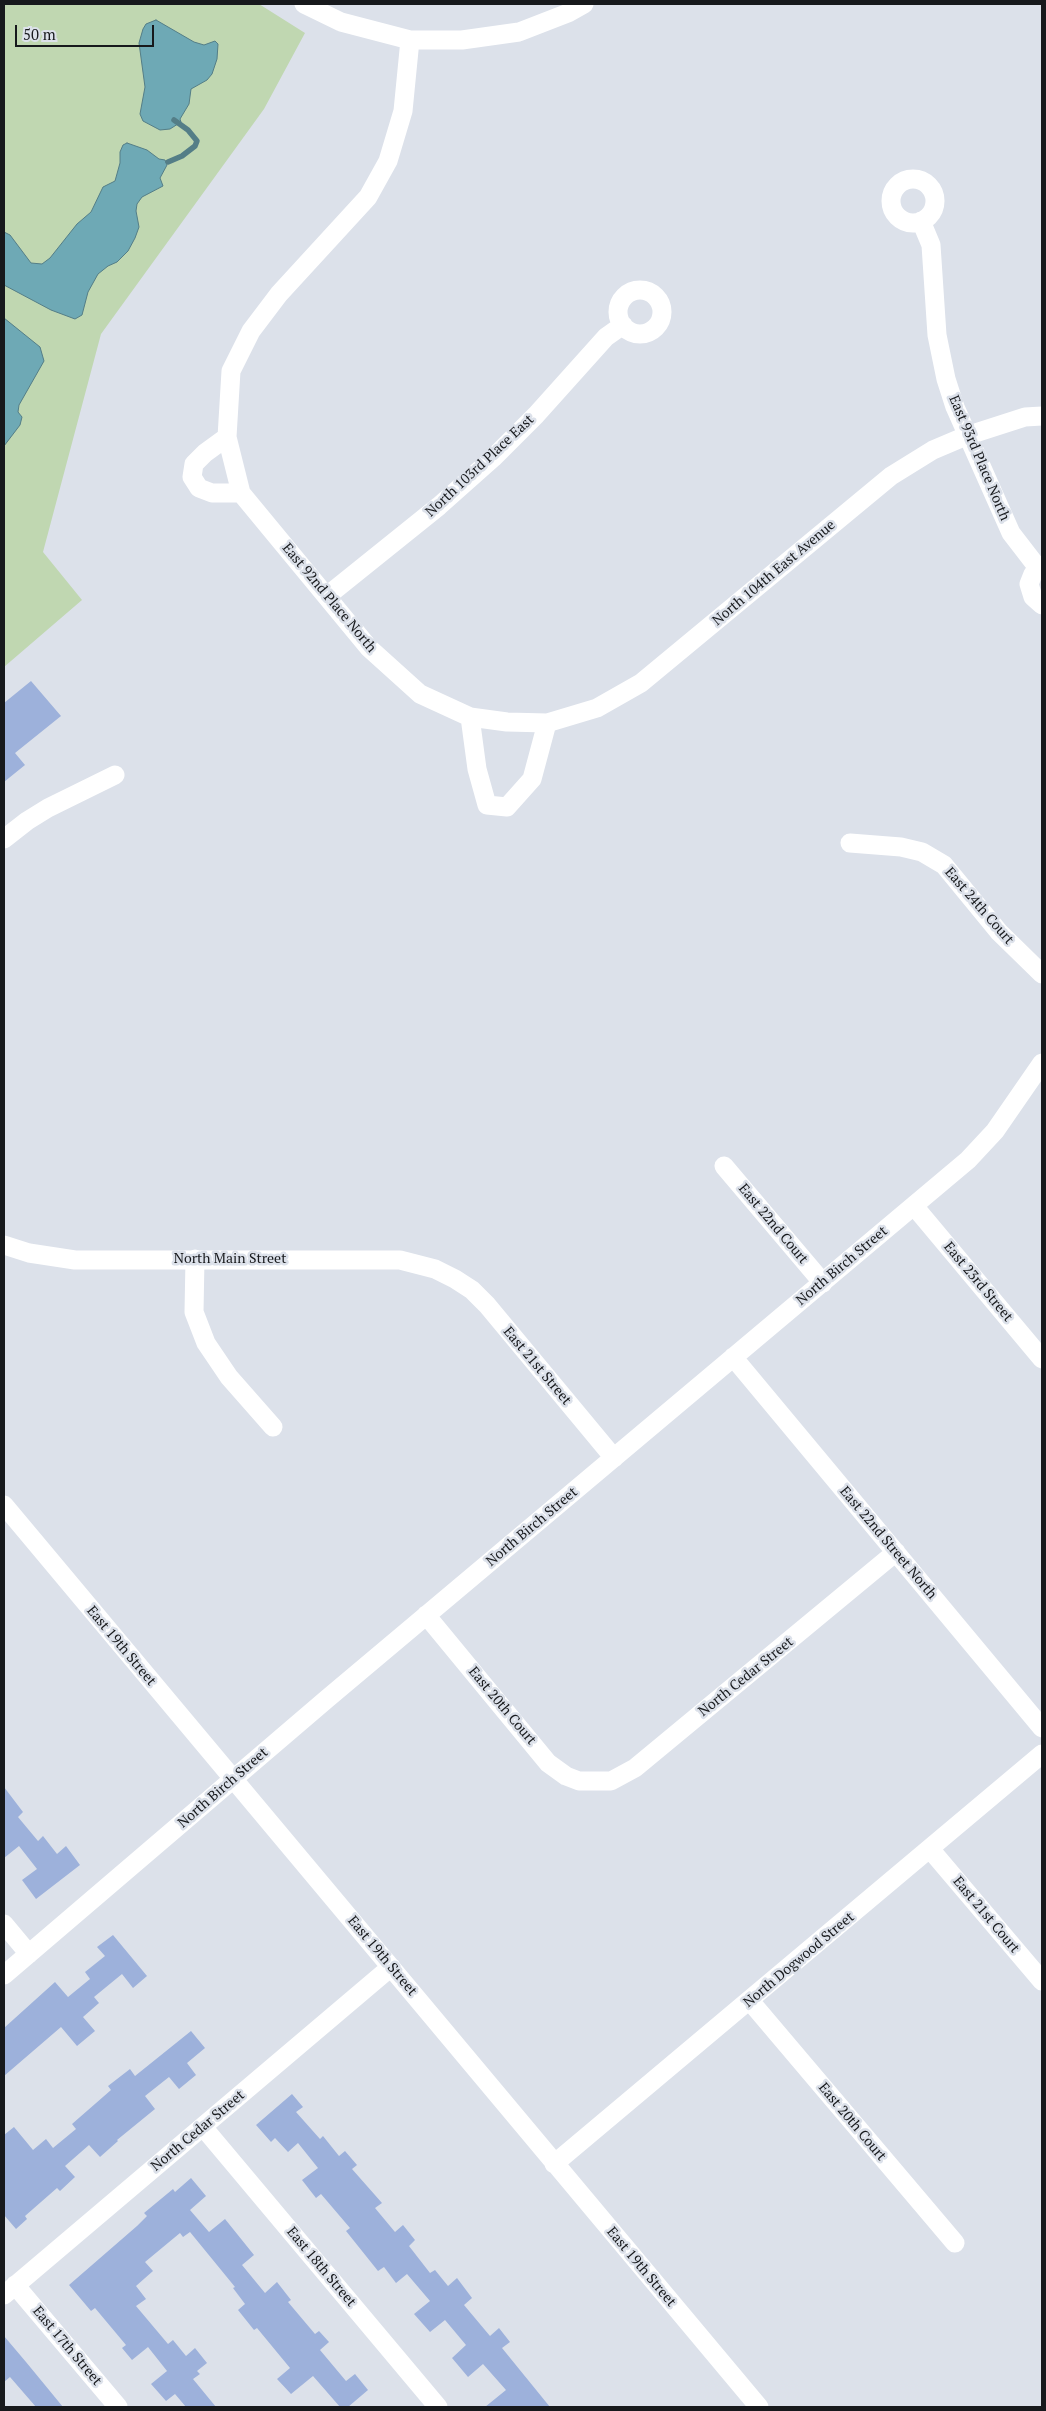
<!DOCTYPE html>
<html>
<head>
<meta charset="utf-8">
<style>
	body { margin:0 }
	#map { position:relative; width:1046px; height:2411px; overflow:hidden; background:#dce1ea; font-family:"PT Serif",serif }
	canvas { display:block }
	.frame { position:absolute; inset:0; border:5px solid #17191c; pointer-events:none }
	.scale { position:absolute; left:15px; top:25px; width:139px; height:22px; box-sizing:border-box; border:2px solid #17191c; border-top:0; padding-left:6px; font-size:15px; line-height:18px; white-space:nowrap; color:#17191c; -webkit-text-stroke:4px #dce1ea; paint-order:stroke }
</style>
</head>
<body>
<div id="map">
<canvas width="1046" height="2411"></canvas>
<div class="frame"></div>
<div class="scale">50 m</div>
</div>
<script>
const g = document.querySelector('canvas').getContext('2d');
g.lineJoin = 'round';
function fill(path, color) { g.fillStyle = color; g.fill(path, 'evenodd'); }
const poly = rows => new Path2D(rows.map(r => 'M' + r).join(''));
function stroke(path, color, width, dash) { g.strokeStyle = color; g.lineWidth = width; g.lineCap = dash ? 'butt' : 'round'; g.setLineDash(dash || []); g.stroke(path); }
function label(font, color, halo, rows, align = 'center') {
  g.font = font + ' "PT Serif",serif'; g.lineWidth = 5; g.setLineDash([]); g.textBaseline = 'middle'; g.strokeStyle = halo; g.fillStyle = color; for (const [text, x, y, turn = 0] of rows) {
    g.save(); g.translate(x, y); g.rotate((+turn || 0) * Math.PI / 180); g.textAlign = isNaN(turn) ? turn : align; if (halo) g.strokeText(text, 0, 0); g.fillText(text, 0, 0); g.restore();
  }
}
fill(poly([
	[4,4,259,4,305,33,264,109,101,334,43,552,82,600,4,667]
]), '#c0d7b1');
const water = poly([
	[156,20,194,42,204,45,215,41,218,44,217,59,212,74,207,80,191,89,189,104,180,119,181,122,170,129,160,130,143,121,140,114,145,87,139,43,143,29,146,24,156,20],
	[127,143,147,150,159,159,165,160,167,165,160,178,163,186,142,197,137,204,136,211,139,227,135,238,128,251,117,262,108,266,98,274,88,292,82,315,75,319,51,310,4,285,4,232,10,235,31,263,42,264,50,258,77,224,91,212,103,187,115,181,120,163,120,152,123,145,127,143],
	[4,318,40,347,44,361,19,405,18,412,22,417,20,425,4,446,4,318]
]);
fill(water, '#6ea9b5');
stroke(water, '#547e87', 1);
stroke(poly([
	[168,162,182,156,195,146,197,141,188,130,174,120]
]), '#547e87', 5.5);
fill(poly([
	[31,681,61,716,15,753,25,765,4,782,4,703],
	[4,1787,23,1812,18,1817,38,1841,43,1836,57,1854,66,1846,80,1865,36,1899,22,1880,37,1869,19,1846,4,1858],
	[113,1935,147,1976,133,1988,122,1974,94,1997,99,2003,83,2017,95,2031,77,2046,61,2027,4,2076,4,2028,55,1982,68,1997,90,1979,85,1972,105,1956,97,1947],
	[191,2031,205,2048,187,2063,196,2075,179,2089,169,2077,145,2096,155,2109,117,2140,118,2141,100,2157,89,2145,65,2166,75,2177,60,2191,57,2188,25,2216,27,2219,16,2229,4,2215,4,2135,14,2127,33,2150,46,2139,53,2148,76,2129,72,2124,111,2090,108,2086,130,2069,135,2076],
	[292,2094,303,2107,296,2112,320,2139,323,2136,339,2156,345,2151,357,2165,352,2169,382,2203,375,2208,395,2232,403,2225,415,2240,409,2246,430,2273,435,2270,448,2286,457,2278,472,2298,464,2305,490,2336,499,2328,510,2342,502,2348,550,2407,485,2407,506,2390,483,2364,468,2377,452,2358,466,2345,445,2320,430,2332,414,2314,430,2301,407,2274,396,2283,384,2267,378,2271,346,2231,350,2228,321,2194,316,2198,302,2180,318,2168,298,2143,288,2152,275,2138,271,2142,256,2125],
	[191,2178,206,2196,190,2210,209,2232,225,2219,254,2255,242,2265,265,2293,277,2282,291,2300,288,2302,315,2334,319,2331,329,2342,320,2350,346,2381,355,2374,368,2390,348,2407,340,2407,313,2376,291,2394,277,2379,290,2368,257,2328,254,2330,238,2310,245,2304,233,2288,235,2287,190,2232,183,2237,180,2233,145,2262,153,2271,136,2286,146,2299,136,2306,168,2344,173,2340,186,2356,195,2348,207,2363,197,2371,200,2374,193,2379,216,2407,186,2407,175,2394,166,2401,151,2384,167,2371,148,2347,132,2360,122,2348,126,2345,95,2308,91,2311,69,2285,137,2226,147,2216,144,2213,173,2189,175,2192],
	[4,2336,26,2362,63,2407,36,2407,10,2377,4,2382]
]), '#9db1db');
stroke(poly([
	[304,4,341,22,410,40,462,40,519,32,568,13,584,4],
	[410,40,403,111,388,161,368,197,279,294,251,331,231,371,227,437,241,493,369,648,420,694,470,717,507,722,547,723,597,708,641,683,891,476,933,450,966,436,1025,417,1042,416],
	'891 201a22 22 0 1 1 44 0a22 22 0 1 1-44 0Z',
	[921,221,931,245,937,335,946,379,955,407,1011,533,1038,568],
	'618 312a22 22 0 1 1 44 0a22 22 0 1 1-44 0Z',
	[227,437,205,453,194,464,192,477,199,488,212,493,241,493],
	[1042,566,1033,574,1029,584,1033,597,1042,605],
	[327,596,439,506,493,458,536,415,606,337,623,325],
	[470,717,477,769,487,805,507,807,532,779,547,723],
	[4,839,27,821,48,808,115,775],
	[850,843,901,847,922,852,944,865,999,932,1042,974],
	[724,1166,823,1283],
	[914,1206,1042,1359],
	[4,1245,29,1253,75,1260,400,1260,435,1269,455,1279,472,1290,487,1305,614,1458],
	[195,1259,194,1312,206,1343,229,1377,273,1427],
	[733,1357,1042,1728],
	[4,1505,759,2407],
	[426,1615,548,1763,566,1776,579,1781,611,1781,635,1768,896,1552],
	[930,1849,1042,1981],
	[4,1924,29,1954],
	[4,1975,328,1698,968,1160,995,1131,1042,1063],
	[750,2001,955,2243],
	[203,2127,438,2407],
	[554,2164,1042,1754],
	[15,2285,118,2407],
	[4,2295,391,1967]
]), '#fff', 19);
label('14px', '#17191c', '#dce1ea', [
	["East 93rd Place North",979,458,67],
	["North 103rd Place East",480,466,-43],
	["North 104th East Avenue",774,573,-40],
	["East 92nd Place North",329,598,50],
	["East 24th Court",979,906,49],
	["East 22nd Court",773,1224,50],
	["North Main Street",230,1259],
	["North Birch Street",842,1266,-40],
	["East 23rd Street",978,1282,50],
	["East 21st Street",537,1366,50],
	["North Birch Street",532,1527,-40],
	["East 22nd Street North",888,1543,50],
	["East 19th Street",121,1646,50],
	["North Cedar Street",746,1677,-39],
	["East 20th Court",502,1706,50],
	["North Birch Street",223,1788,-41],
	["East 21st Court",986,1915,50],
	["East 19th Street",382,1956,50],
	["North Dogwood Street",799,1960,-40],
	["East 20th Court",852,2122,50],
	["North Cedar Street",198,2131,-40],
	["East 18th Street",321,2267,50],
	["East 19th Street",641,2267,50],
	["East 17th Street",67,2346,50]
]);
</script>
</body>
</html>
